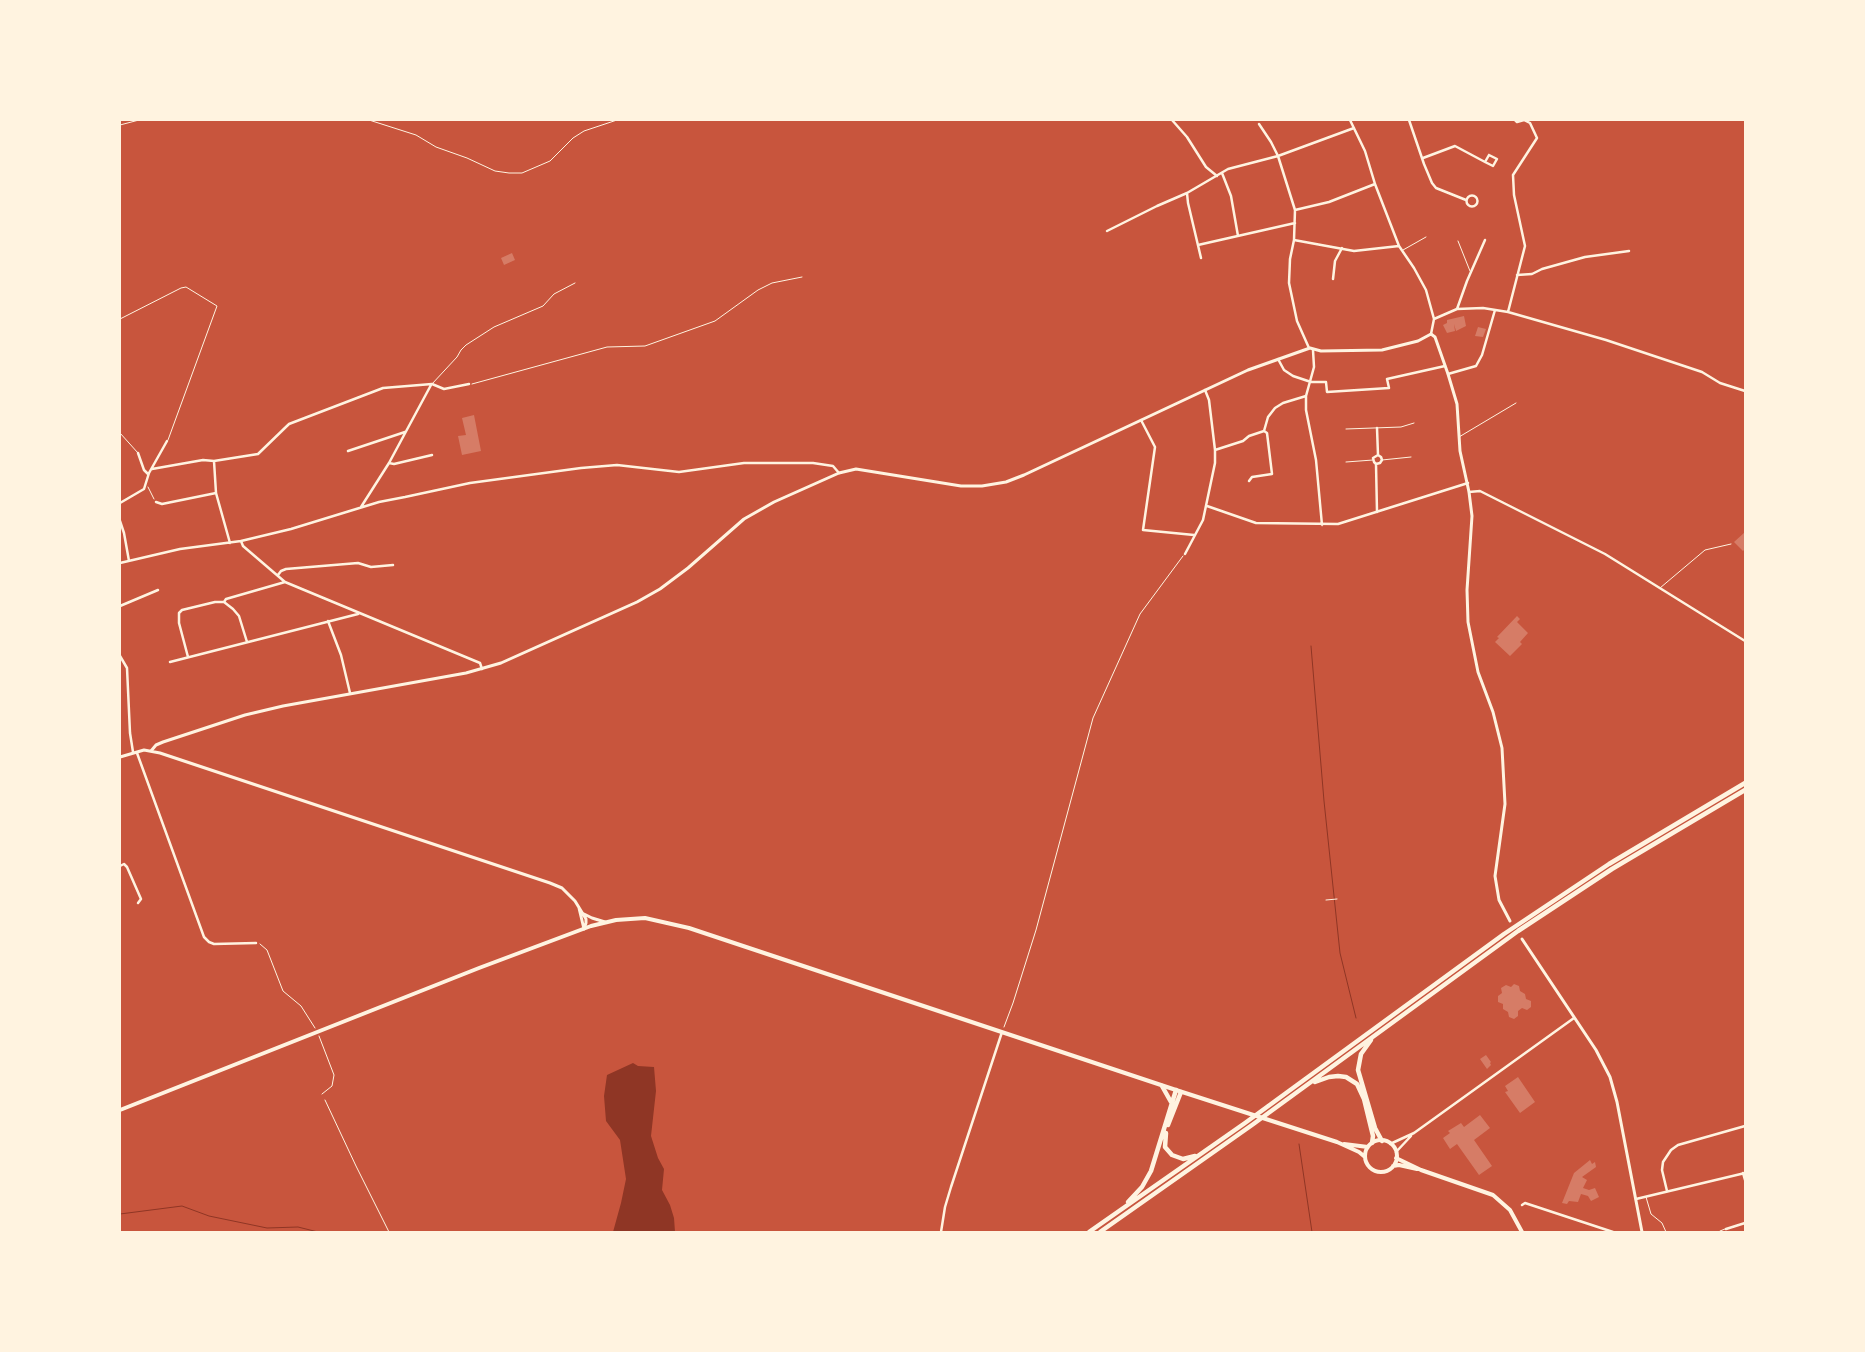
<!DOCTYPE html>
<html>
<head>
<meta charset="utf-8">
<style>
	body { margin:0 }
	#map { position:relative; width:1865px; height:1352px; overflow:hidden; background:#c8553d; font-family:"PT Sans Narrow",sans-serif }
	canvas { display:block }
	.frame { position:absolute; inset:0; border:121px solid #fff3e0; pointer-events:none }
</style>
</head>
<body>
<div id="map">
<canvas width="1865" height="1352"></canvas>
<div class="frame"></div>
</div>
<script>
const g = document.querySelector('canvas').getContext('2d');
g.lineJoin = 'round';
function fill(path, color) { g.fillStyle = color; g.fill(path, 'evenodd'); }
const poly = rows => new Path2D(rows.map(r => 'M' + r).join(''));
function stroke(path, color, width, dash) { g.strokeStyle = color; g.lineWidth = width; g.lineCap = dash ? 'butt' : 'round'; g.setLineDash(dash || []); g.stroke(path); }
fill(poly([
	[633,1063,638,1066,654,1067,656,1091,651,1136,658,1158,664,1169,662,1190,670,1205,674,1218,675,1232,613,1232,621,1203,626,1179,620,1140,606,1121,604,1096,607,1075]
]), '#8f3625');
stroke(poly([
	[1311,646,1324,801,1340,953,1356,1018],
	[1299,1144,1312,1232],
	[120,1214,182,1206,209,1216,267,1228,298,1227,318,1232]
]), '#8f3625', 1);
fill(poly([
	[512,253,515,260,504,265,501,258],
	[1464,316,1466,326,1456,331,1454,324,1455,331,1447,333,1443,325,1447,323,1447,320],
	[1478,327,1486,329,1483,337,1475,336],
	[474,415,481,451,462,455,458,436,466,435,462,418],
	[1745,532,1745,549,1743,551,1734,542],
	[1517,616,1520,619,1517,622,1528,633,1520,642,1522,644,1510,656,1495,642,1499,638,1497,637],
	[1514,984,1519,986,1520,991,1525,994,1526,999,1531,1001,1531,1007,1527,1010,1522,1008,1518,1011,1518,1016,1514,1019,1509,1017,1508,1012,1503,1009,1503,1004,1498,1002,1498,996,1502,993,1501,988,1506,985,1511,987],
	[1486,1055,1491,1062,1490,1063,1491,1065,1487,1069,1480,1059],
	[1518,1077,1535,1102,1520,1113,1505,1092,1508,1091,1505,1086],
	[1480,1115,1490,1128,1474,1140,1492,1166,1479,1175,1457,1144,1450,1149,1443,1138,1450,1133,1448,1131,1461,1123,1464,1127],
	[1590,1160,1592,1164,1595,1162,1596,1167,1582,1177,1587,1180,1583,1188,1589,1190,1595,1188,1599,1197,1591,1201,1588,1196,1581,1194,1578,1202,1569,1201,1567,1204,1562,1203,1574,1173]
]), '#d67c66');
stroke(poly([
	[369,120,416,135,436,147,467,158,495,171,509,173,522,173,550,161,573,138,584,131,617,120],
	[120,125,139,120],
	[472,384,607,347,645,346,715,321,758,290,772,283,802,277],
	[148,487,154,499],
	[1326,900,1337,899],
	[260,944,267,950,283,991,301,1006,315,1028],
	[1004,1027,1013,1003,1036,930,1093,718,1140,614,1183,556],
	[319,1036,334,1075,332,1086,322,1094],
	[325,1100,356,1166,389,1232]
]), '#fff3e0', 1);
stroke(poly([
	[1458,241,1470,271],
	[1403,250,1426,237],
	[120,319,181,288,186,287,217,306,168,440],
	[432,384,457,357,461,350,466,345,494,327,543,306,554,294,575,283],
	[1346,429,1401,427,1414,423],
	[120,433,138,453],
	[1459,437,1516,403],
	[1382,460,1411,457],
	[1346,462,1373,460],
	[1660,588,1705,550,1731,544],
	[1646,1197,1651,1214,1662,1223,1666,1232],
	[1720,1231,1725,1229]
]), '#fff3e0', 1);
stroke(poly([
	[1172,120,1187,137,1206,167,1217,176],
	[1350,120,1365,151,1375,184,1399,246,1414,268,1426,290,1434,319,1431,334],
	[1409,120,1424,164,1432,183,1436,188,1466,200],
	[1515,120,1517,122,1524,120],
	[1259,124,1271,142,1278,156,1295,210,1294,240,1290,259,1289,283,1297,321,1309,348],
	[1489,155,1497,159,1493,166,1485,162,1489,155],
	[1423,158,1455,146,1485,162],
	[1222,173,1231,196,1238,236],
	[1187,193,1188,203,1201,258],
	'1466.5 201a5.5 5.5 0 1 1 11 0a5.5 5.5 0 1 1-11 0Z',
	[1295,210,1329,202,1375,184],
	[1107,231,1157,206,1187,193,1228,169,1278,156,1354,128],
	[1294,240,1354,251,1399,246],
	[1198,245,1295,223],
	[1517,275,1532,274,1542,269,1585,257,1629,251],
	[1333,279,1335,261,1342,248],
	[1457,309,1467,281,1485,240],
	[1508,312,1525,246,1514,195,1513,175,1537,138,1530,123,1524,120],
	[1434,319,1457,309,1483,308,1508,312,1606,340,1702,372,1720,383,1745,391],
	[1313,350,1314,367,1306,396,1306,410,1316,460,1322,525],
	[1278,359,1284,370,1293,376,1311,382,1326,382,1327,392,1389,388,1387,379,1445,366],
	[1448,374,1476,366,1482,355,1495,310],
	[1141,420,1155,447,1143,530,1194,535],
	[1377,428,1378,455,1381,457,1382,460,1380,463,1376,464,1374,462,1373,458,1378,455],
	[1264,431,1268,417,1275,408,1283,403,1306,396],
	[1215,450,1243,441,1249,436,1264,431,1267,433,1272,474,1252,477,1249,481],
	[348,451,405,432],
	[138,453,144,470,148,474],
	[214,461,216,493,230,543],
	[389,463,394,464,432,455],
	[1376,464,1377,512],
	[152,469,203,460,214,461,258,454,289,424,383,388,432,384,444,389,469,384],
	[1469,492,1480,491,1605,554,1745,641],
	[156,502,162,504,216,493],
	[120,503,144,489,149,473,167,441],
	[1207,506,1256,523,1338,524,1468,483],
	[361,507,389,463,431,385],
	[120,521,124,533,129,561],
	[241,541,243,546,285,582,480,663,482,669],
	[1185,554,1203,520,1215,463,1215,450,1209,400,1205,390],
	[120,563,180,549,241,541,291,529,379,502,405,497,470,483,581,468,617,465,679,472,744,463,813,463,833,466,839,473],
	[278,575,281,571,286,569,358,563,371,567,393,565],
	[224,602,233,609,239,616,247,642],
	[120,606,158,590],
	[328,621,341,655,350,693],
	[120,656,127,668,130,733,133,752],
	[188,657,179,623,179,613,182,610,215,602,224,602,226,599,285,582],
	[170,662,358,614],
	[137,753,204,937,209,942,214,944,256,943],
	[120,866,124,864,127,867,141,899,138,903],
	[1390,1144,1414,1133,1574,1018],
	[1396,1152,1411,1136],
	[1743,1173,1745,1180],
	[1667,1191,1662,1170,1663,1162,1671,1150,1678,1145,1745,1126],
	[1636,1199,1745,1173],
	[1522,1205,1525,1203,1613,1232],
	[1726,1229,1745,1223],
	[941,1232,945,1207,951,1187,1002,1032]
]), '#fff3e0', 2.5);
stroke(poly([
	[151,751,156,745,163,742,245,715,283,706,466,673,501,663,637,602,660,589,688,568,744,519,774,502,839,473,856,469,961,486,982,486,1006,482,1024,475,1248,370,1310,348,1321,351,1382,350,1418,341,1431,334,1435,337,1448,374,1457,404,1460,451,1469,492,1472,516,1467,590,1468,622,1478,672,1493,712,1502,748,1505,804,1495,876,1499,900,1510,921],
	[120,757,144,750,160,753,550,883,562,888,575,901,586,919,586,923,584,929],
	[579,908,584,929],
	[584,914,592,918,605,922],
	[1522,939,1596,1050,1610,1077,1617,1102,1642,1232]
]), '#fff3e0', 3);
stroke(poly([
	[120,1110,479,968,591,926,616,920,645,918,689,928,1176,1090,1337,1142,1359,1152,1365,1157],
	'1365 1156a16 16 0 1 1 32 0a16 16 0 1 1-32 0Z',
	[1344,1144,1368,1147],
	[1396,1158,1421,1170,1493,1195,1510,1210,1522,1232],
	[1393,1166,1399,1165,1417,1169]
]), '#fff3e0', 4);
stroke(poly([
	[1371,1040,1361,1054,1358,1070,1375,1128,1382,1141],
	[1315,1082,1329,1077,1338,1076,1346,1077,1357,1084,1364,1099,1373,1136,1372,1143],
	[1162,1086,1171,1102],
	[1168,1125,1181,1092],
	[1166,1133,1165,1147,1172,1155,1183,1159,1195,1156],
	[1128,1202,1142,1187,1151,1171,1176,1090],
	[1089,1232,1245,1123,1504,934,1609,864,1745,783],
	[1100,1232,1252,1125,1518,931,1612,869,1745,790]
]), '#fff3e0', 4.5);
</script>
</body>
</html>
